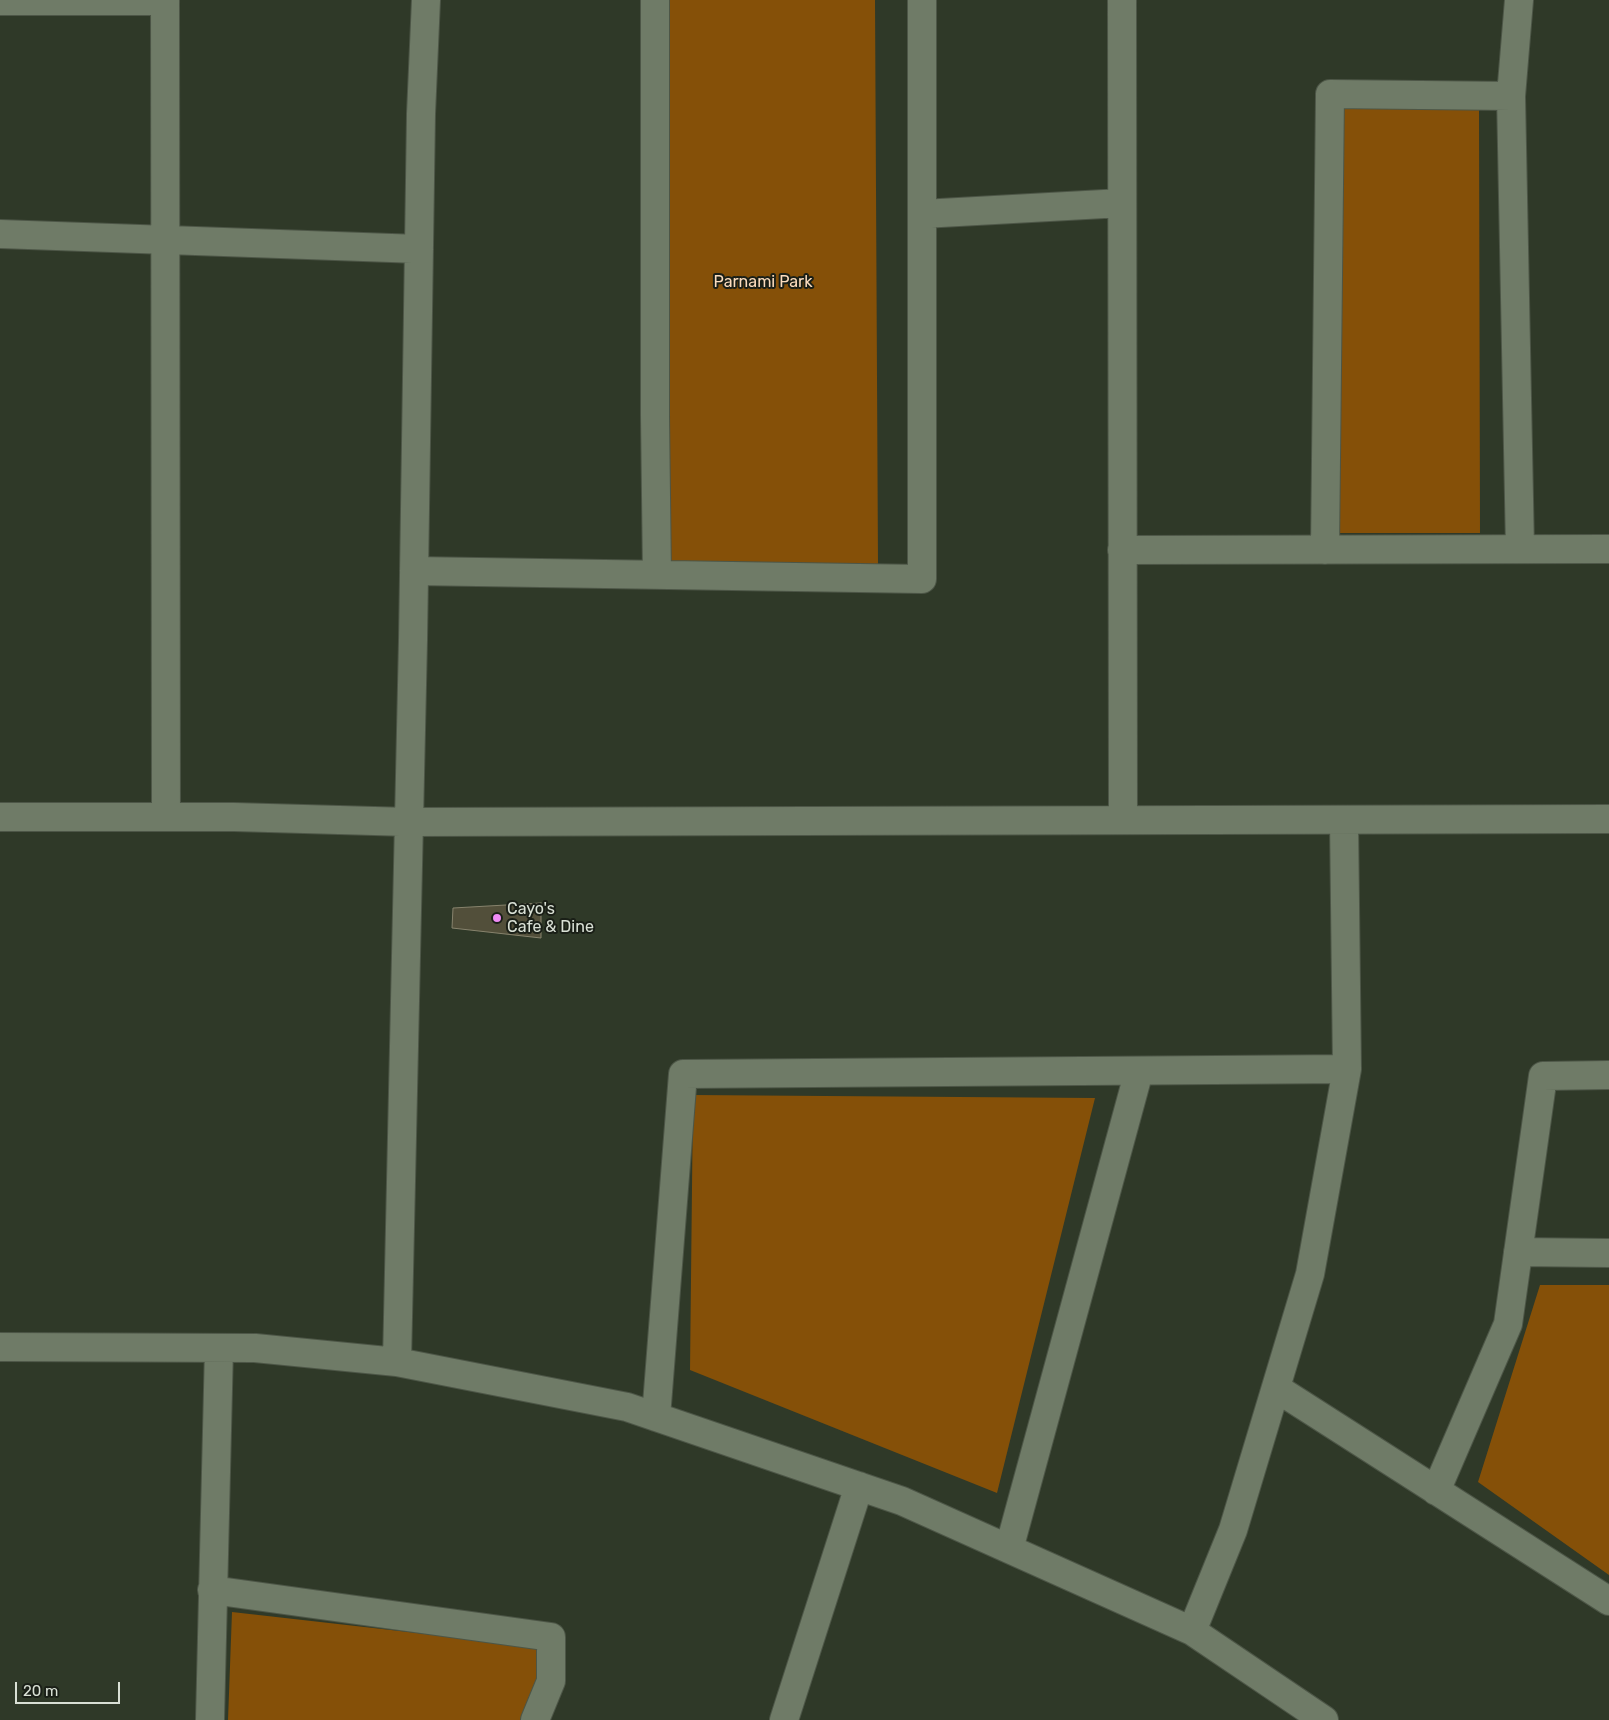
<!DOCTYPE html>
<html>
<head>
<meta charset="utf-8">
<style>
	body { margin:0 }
	#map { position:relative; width:1609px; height:1720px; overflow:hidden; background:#2f3928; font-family:Rubik,sans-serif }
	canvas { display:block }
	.scale { position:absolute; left:15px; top:1682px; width:105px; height:22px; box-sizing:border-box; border:2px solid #d9e0d5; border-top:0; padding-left:6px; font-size:15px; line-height:18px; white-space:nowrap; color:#d9e0d5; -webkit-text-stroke:4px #1a1f17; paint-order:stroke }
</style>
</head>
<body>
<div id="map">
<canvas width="1609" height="1720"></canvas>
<div class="scale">20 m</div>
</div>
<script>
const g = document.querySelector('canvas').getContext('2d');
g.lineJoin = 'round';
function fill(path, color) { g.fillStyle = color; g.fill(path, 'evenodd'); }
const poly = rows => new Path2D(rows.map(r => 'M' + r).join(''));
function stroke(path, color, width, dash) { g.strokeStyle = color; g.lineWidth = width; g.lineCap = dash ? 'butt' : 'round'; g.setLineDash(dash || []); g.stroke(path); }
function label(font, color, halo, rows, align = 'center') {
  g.font = font + ' Rubik,sans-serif'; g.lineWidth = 4; g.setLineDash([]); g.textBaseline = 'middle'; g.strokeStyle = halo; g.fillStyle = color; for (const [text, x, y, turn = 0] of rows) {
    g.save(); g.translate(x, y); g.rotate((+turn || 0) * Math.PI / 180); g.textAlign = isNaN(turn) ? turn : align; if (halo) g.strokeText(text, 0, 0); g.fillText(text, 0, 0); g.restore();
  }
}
fill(poly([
	[648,0,875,0,878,564,652,565],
	[1336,109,1479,109,1480,533,1338,533],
	[693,1095,1095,1098,997,1493,690,1370],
	[1540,1285,1609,1285,1609,1575,1478,1482],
	[232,1612,541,1647,534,1695,523,1720,228,1720]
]), '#855008');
const building = poly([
	[541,903,541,938,452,928,453,908,541,903]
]);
fill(building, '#524f3a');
stroke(building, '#87836d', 1);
const minor = poly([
	[165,0,166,817],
	[655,0,655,416,657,575],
	[1122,0,1123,820],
	[1519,0,1511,96,1520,549],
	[0,1,165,1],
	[922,214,1122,203],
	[0,234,419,249],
	[1122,550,1609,549],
	[1325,550,1330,94,1511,96],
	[414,571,922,579,922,0],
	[0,817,234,817,409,822,1609,819],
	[1518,1252,1609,1253],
	[0,1347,255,1348,397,1362,627,1407,902,1501,1009,1549,1192,1631,1324,1720],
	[397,1362,413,640,421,114,426,0],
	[1276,1388,1609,1601],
	[656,1417,683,1074,1347,1069],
	[1436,1491,1508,1324,1543,1076,1609,1075],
	[1009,1549,1139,1071],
	[212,1590,551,1637,551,1681,535,1720],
	[1192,1631,1233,1530,1310,1274,1347,1069,1344,820],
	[210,1720,219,1348],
	[784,1720,859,1486]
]);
stroke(minor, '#4d5647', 30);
stroke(minor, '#6f7b67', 28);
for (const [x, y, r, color] of [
	[497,918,5,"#f08bf5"]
]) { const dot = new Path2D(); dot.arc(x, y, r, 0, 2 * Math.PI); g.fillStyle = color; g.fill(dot); stroke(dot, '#1a1f17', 2); }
label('16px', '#fcdcbd', '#1a1f17', [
	["Parnami Park",763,282]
]);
label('16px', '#d9e0d5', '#1a1f17', [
	["Cayo's",507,909],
	["Cafe & Dine",507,927]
], 'left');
</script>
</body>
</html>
